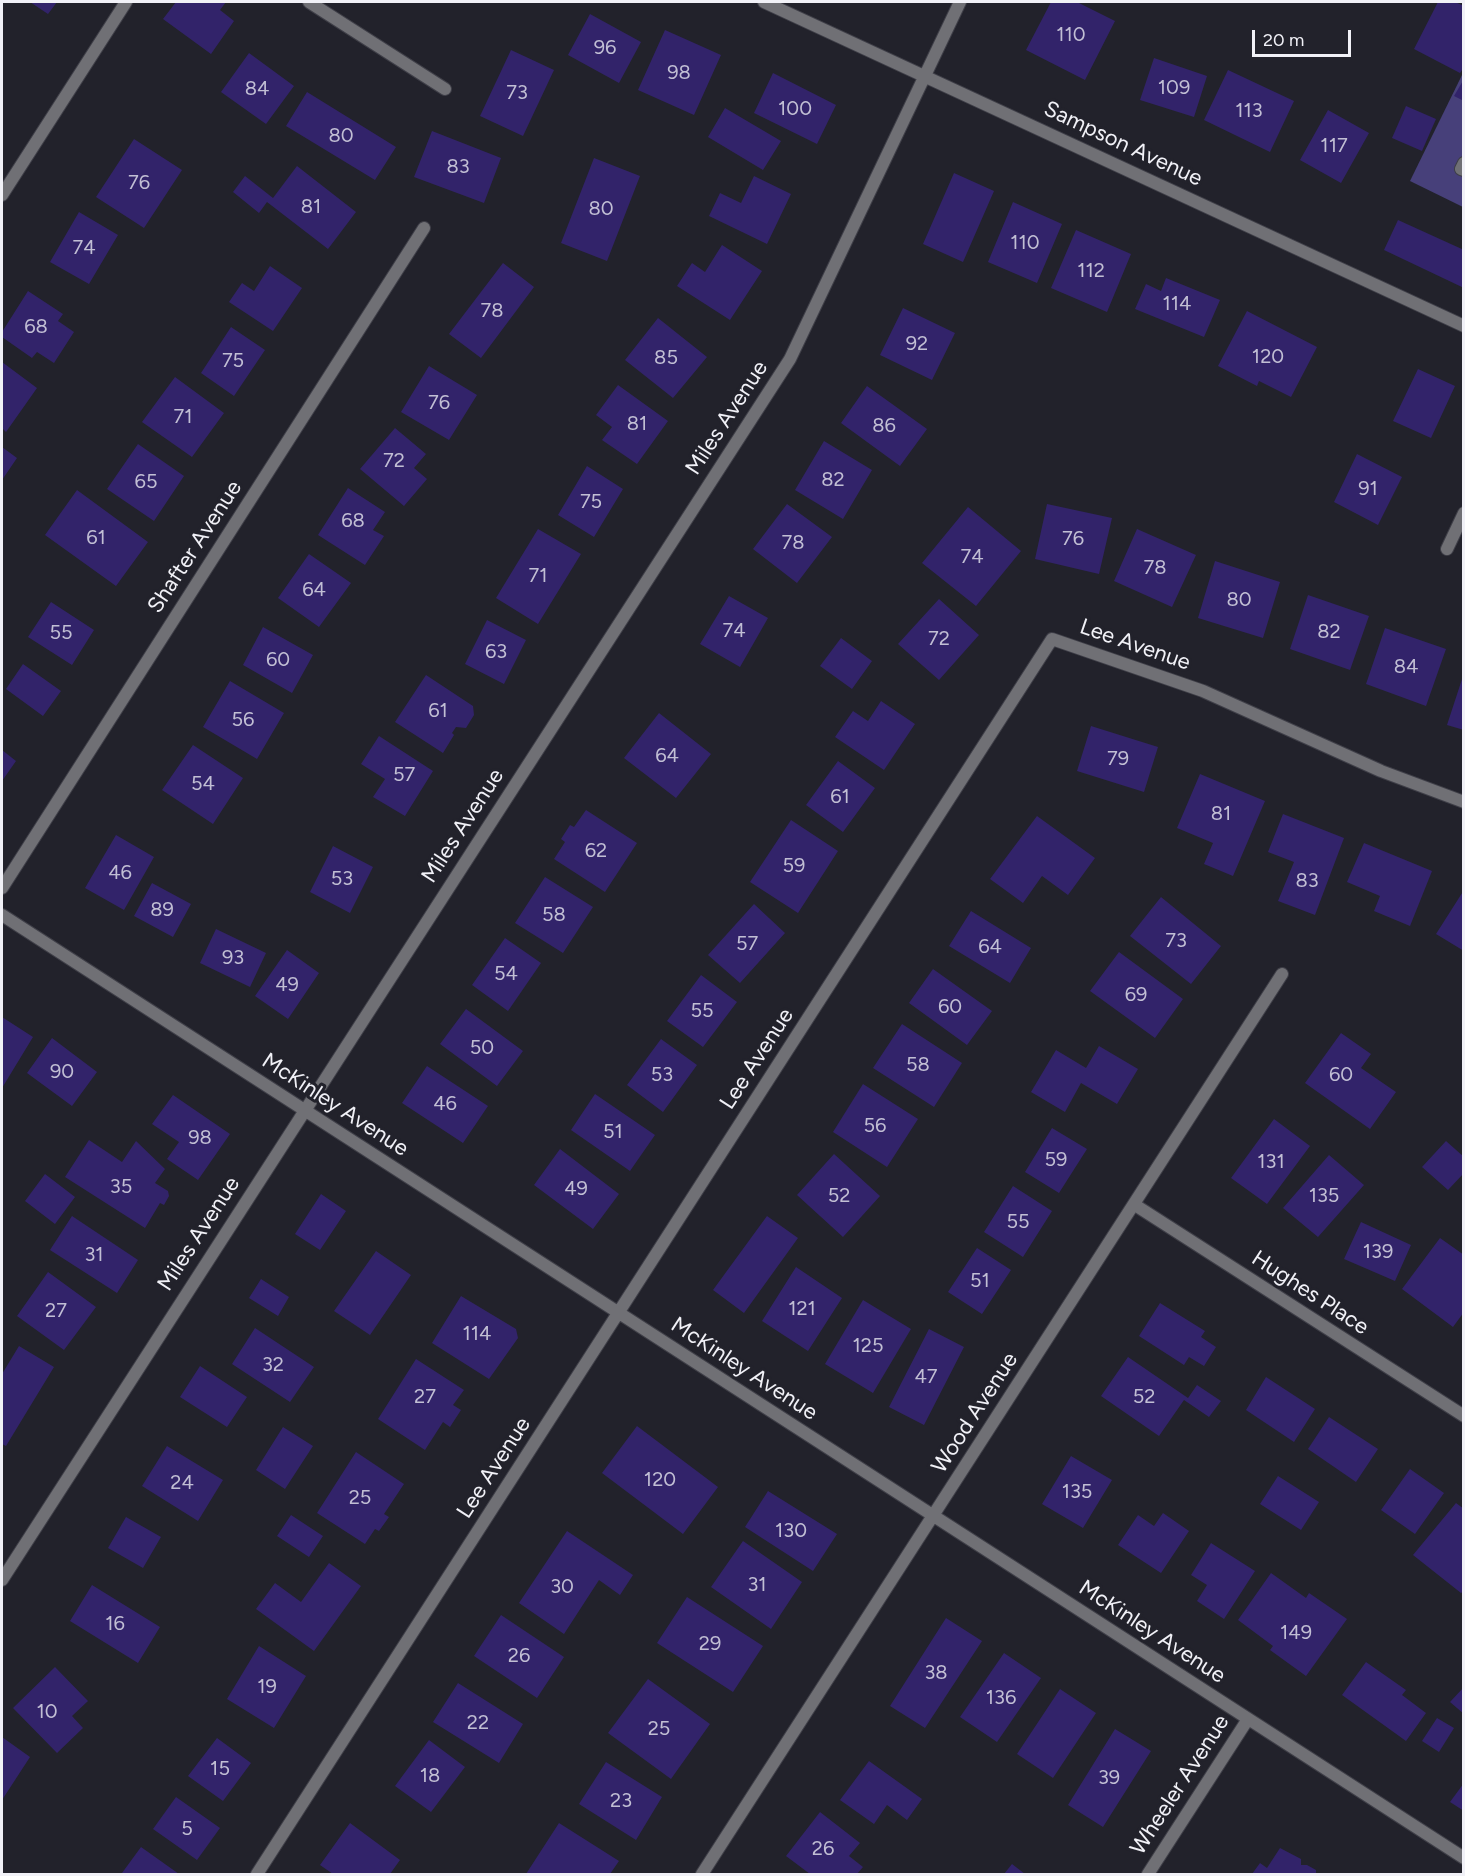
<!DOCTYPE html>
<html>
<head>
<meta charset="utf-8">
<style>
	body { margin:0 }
	#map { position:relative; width:1465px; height:1876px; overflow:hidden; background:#22222b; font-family:Figtree,sans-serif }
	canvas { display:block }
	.frame { position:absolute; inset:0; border:3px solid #f1f1f7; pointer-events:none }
	.scale { position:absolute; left:1252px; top:30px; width:99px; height:27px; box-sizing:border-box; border:3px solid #f1f1f7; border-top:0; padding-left:8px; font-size:18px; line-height:21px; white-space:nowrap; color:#f1f1f7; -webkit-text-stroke:4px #22222b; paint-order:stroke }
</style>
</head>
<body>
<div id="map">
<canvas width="1465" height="1876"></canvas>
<div class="frame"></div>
<div class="scale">20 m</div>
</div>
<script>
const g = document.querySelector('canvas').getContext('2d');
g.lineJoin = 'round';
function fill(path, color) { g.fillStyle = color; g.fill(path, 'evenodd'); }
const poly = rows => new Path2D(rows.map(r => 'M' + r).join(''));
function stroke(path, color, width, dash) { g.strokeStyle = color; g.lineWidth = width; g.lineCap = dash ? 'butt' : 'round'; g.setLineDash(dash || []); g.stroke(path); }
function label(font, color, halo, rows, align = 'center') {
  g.font = font + ' Figtree,sans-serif'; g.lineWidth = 6; g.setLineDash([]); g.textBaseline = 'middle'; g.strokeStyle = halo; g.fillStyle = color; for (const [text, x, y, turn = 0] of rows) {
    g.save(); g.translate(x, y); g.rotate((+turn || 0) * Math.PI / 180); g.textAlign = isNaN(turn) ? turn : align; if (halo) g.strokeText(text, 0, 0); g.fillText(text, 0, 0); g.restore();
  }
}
fill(poly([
	[1463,73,1463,207,1410,181]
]), '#47407a');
fill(poly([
	[30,2,57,2,48,14],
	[176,2,226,2,220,10,234,21,211,54,163,19],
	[1051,2,1077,2,1115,21,1085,80,1026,50],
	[1438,2,1455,2,1464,6,1464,67,1460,73,1414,49],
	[590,14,641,42,619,83,568,55],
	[665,30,721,55,694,115,638,90],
	[511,50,554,70,523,136,480,116],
	[249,53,294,86,266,124,221,92],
	[1154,58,1207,76,1194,117,1140,100],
	[1228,70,1294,101,1270,152,1204,120],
	[773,73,836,105,817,144,754,113],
	[1464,79,1464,101,1454,96],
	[307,92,396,147,375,180,286,126],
	[1406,106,1436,119,1422,151,1392,138],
	[725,108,781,141,763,170,708,137],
	[1328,110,1369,133,1341,183,1300,160],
	[432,131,501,158,484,203,414,177],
	[134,139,182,170,144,228,96,197],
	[594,158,640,176,607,261,561,243],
	[297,166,356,212,328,249,267,202,259,213,233,192,245,176,273,198],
	[954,173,994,191,963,262,923,244],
	[754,176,791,194,767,244,709,216,720,193,741,203],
	[1013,202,1062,224,1037,283,988,262],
	[79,212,118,235,89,284,50,262],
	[1398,220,1464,250,1464,288,1384,250],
	[1076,230,1131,254,1107,312,1051,288],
	[722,245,762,271,730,320,677,286,692,263,705,272],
	[503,263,534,287,481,358,449,334],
	[270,266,302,288,273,331,229,302,242,283,254,291],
	[1166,278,1220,300,1204,337,1135,309,1146,284,1161,291],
	[28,291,63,314,58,321,74,332,54,363,37,352,32,358,2,337,2,332],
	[903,308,955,333,932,380,880,355],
	[1247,311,1317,347,1291,397,1259,381,1257,386,1218,366],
	[658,318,707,357,673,398,625,360],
	[231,327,265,350,234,396,201,373],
	[2,362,37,388,6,432,2,428],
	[429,366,477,395,449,440,401,412],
	[1418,369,1455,386,1431,438,1393,421],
	[175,377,224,413,192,457,142,422],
	[618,385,668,421,637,464,602,440,612,427,596,415],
	[867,386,927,429,900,466,841,423],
	[395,428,426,454,414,468,427,479,404,506,360,469],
	[824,441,872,470,843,519,795,490],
	[138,444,184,476,154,521,107,489],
	[2,447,17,458,2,480],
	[1357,454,1402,477,1378,525,1334,502],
	[587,466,623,489,594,537,558,515],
	[348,488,385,512,373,530,384,536,365,565,318,535],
	[77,490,148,542,116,586,45,535],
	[787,504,832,537,797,583,753,549],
	[1047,504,1112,518,1099,574,1035,559],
	[968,507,1021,551,976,606,922,563],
	[538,529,581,554,538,624,496,598],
	[1137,529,1196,555,1172,607,1114,581],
	[309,554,351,583,319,627,278,598],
	[1215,561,1280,582,1263,638,1198,618],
	[1308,595,1369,616,1350,670,1290,649],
	[729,596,768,618,740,667,700,644],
	[939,599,979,635,939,680,898,644],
	[51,602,94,630,72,665,28,637],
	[487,620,526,640,504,684,465,664],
	[263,627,313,655,292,693,243,665],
	[1385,628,1446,649,1426,706,1366,684],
	[841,638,872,661,852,689,820,666],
	[23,664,61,691,43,716,6,689],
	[1464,673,1464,730,1447,725],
	[426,675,473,706,474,715,466,728,456,727,452,733,454,735,443,753,395,722],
	[230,681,284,713,257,759,203,727],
	[881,701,915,724,884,770,835,737,853,711,868,721],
	[659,713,711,754,676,798,624,758],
	[1091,726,1158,747,1144,792,1077,771],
	[379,736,433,771,405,816,373,797,385,779,361,764],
	[193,745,243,778,213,824,162,790],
	[2,750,16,761,2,781],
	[838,761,875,788,843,832,806,805],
	[1200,774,1265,801,1233,876,1204,864,1213,843,1177,828],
	[586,810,637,843,605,892,554,859,565,842,561,839,570,825,574,827],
	[1283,814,1344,838,1315,915,1278,901,1294,862,1268,852],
	[1037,816,1095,858,1068,895,1042,876,1023,903,990,879],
	[791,820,838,851,798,913,750,882],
	[116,835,154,857,124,910,85,888],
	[1364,843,1432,871,1410,926,1374,911,1380,896,1347,882],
	[333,846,373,867,350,913,310,892],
	[545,877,593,907,563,953,515,923],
	[152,883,191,904,173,937,134,916],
	[1464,890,1464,951,1436,934],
	[1161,897,1221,946,1191,984,1130,936],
	[754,904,785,933,740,983,708,955],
	[971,911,1031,948,1010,983,949,946],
	[216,929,266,953,250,987,200,963],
	[505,938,541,963,508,1011,472,985],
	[287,950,319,973,288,1019,255,996],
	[1119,952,1183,999,1155,1038,1090,991],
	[933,969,992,1011,967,1045,909,1003],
	[701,975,737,1002,703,1047,667,1021],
	[466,1009,523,1051,497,1086,440,1044],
	[2,1017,33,1037,2,1088],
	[902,1024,962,1063,934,1107,873,1068],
	[1341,1033,1371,1054,1361,1068,1396,1092,1370,1129,1305,1083],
	[52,1038,97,1072,72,1106,27,1073],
	[661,1039,697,1065,663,1112,627,1085],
	[1099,1046,1138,1069,1117,1104,1081,1083,1065,1112,1031,1092,1056,1050,1086,1068],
	[427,1066,488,1106,463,1143,402,1103],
	[863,1084,918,1119,887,1167,833,1132],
	[595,1094,655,1135,630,1171,571,1130],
	[173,1095,230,1134,198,1180,167,1159,179,1142,152,1124],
	[1274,1119,1310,1146,1267,1204,1231,1178],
	[1052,1128,1087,1149,1059,1193,1025,1172],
	[89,1140,122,1162,136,1141,165,1169,155,1183,168,1191,169,1196,164,1205,160,1203,145,1228,65,1177],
	[1446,1141,1464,1157,1464,1173,1448,1190,1422,1167],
	[560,1149,619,1194,593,1229,534,1185],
	[834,1154,880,1196,843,1237,797,1195],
	[1329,1155,1364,1185,1318,1237,1283,1208],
	[45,1174,75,1197,55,1224,25,1201],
	[1013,1186,1052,1211,1023,1257,984,1232],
	[321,1194,346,1211,320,1250,295,1234],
	[72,1216,138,1260,117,1293,50,1250],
	[767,1216,798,1238,744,1313,713,1290],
	[1361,1222,1411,1245,1395,1281,1344,1259],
	[1440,1238,1464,1255,1464,1312,1453,1327,1402,1289],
	[977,1248,1011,1270,982,1314,948,1292],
	[376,1251,411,1275,370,1335,334,1311],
	[796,1267,842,1298,808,1351,762,1321],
	[48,1272,96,1307,64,1350,17,1316],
	[261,1279,289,1297,278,1316,249,1298],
	[461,1296,516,1329,518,1338,489,1379,432,1343],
	[863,1300,911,1329,873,1393,825,1364],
	[1160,1303,1205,1331,1201,1337,1216,1347,1204,1366,1189,1357,1184,1365,1139,1336],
	[255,1328,314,1367,290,1402,232,1364],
	[929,1329,964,1347,924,1425,889,1407],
	[19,1346,54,1367,6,1446,2,1444,2,1374],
	[1128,1357,1188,1398,1197,1385,1221,1401,1209,1417,1184,1400,1159,1436,1101,1396],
	[416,1359,464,1390,453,1405,461,1410,450,1427,443,1422,425,1450,378,1419],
	[200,1366,247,1397,227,1427,180,1397],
	[1266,1377,1315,1409,1294,1442,1246,1410],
	[1329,1417,1378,1449,1356,1482,1308,1449],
	[637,1426,718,1487,683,1534,602,1473],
	[283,1427,313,1446,285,1489,256,1470],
	[167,1446,223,1480,198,1521,142,1486],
	[356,1452,404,1484,384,1514,389,1517,379,1531,375,1529,365,1544,317,1513],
	[1071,1456,1112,1480,1083,1528,1042,1504],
	[1410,1469,1444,1493,1415,1534,1381,1510],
	[1278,1476,1319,1502,1301,1530,1260,1504],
	[768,1491,837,1534,813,1571,745,1527],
	[1456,1503,1464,1509,1464,1591,1461,1593,1413,1555],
	[1163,1513,1189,1531,1161,1573,1118,1545,1138,1515,1154,1526],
	[291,1515,323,1536,309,1557,277,1536],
	[126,1517,161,1537,143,1568,108,1548],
	[567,1531,633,1575,620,1595,599,1580,564,1634,519,1603],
	[743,1541,802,1582,771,1629,711,1587],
	[1211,1543,1255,1571,1224,1619,1197,1601,1207,1585,1191,1575],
	[329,1563,361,1586,314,1651,256,1609,275,1583,301,1602],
	[1271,1573,1306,1598,1309,1593,1347,1619,1306,1676,1270,1650,1273,1646,1238,1620],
	[92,1585,160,1627,138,1663,70,1621],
	[687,1597,763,1646,733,1692,657,1643],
	[501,1615,564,1657,537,1698,474,1656],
	[946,1618,982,1641,925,1728,890,1706],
	[259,1646,306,1676,274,1728,227,1699],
	[1004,1653,1041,1678,997,1742,960,1717],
	[1366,1662,1406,1690,1402,1695,1426,1713,1406,1741,1342,1695],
	[55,1667,88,1701,72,1716,83,1728,57,1753,13,1708],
	[648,1679,710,1724,671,1779,608,1733],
	[458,1683,523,1724,499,1763,433,1722],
	[1464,1687,1464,1714,1450,1702],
	[1060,1689,1096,1713,1053,1778,1017,1754],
	[1437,1718,1454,1728,1439,1752,1422,1741],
	[1115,1729,1151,1751,1103,1827,1068,1805],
	[2,1737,30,1757,2,1800],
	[217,1738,251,1763,223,1801,188,1776],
	[429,1740,465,1767,431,1812,395,1786],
	[869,1761,922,1799,907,1820,887,1805,874,1824,840,1800],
	[606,1762,662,1797,636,1840,579,1804],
	[1464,1783,1464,1811,1450,1802],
	[176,1797,220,1828,197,1860,153,1829],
	[820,1812,860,1843,849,1856,863,1867,857,1874,810,1874,786,1856],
	[350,1823,400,1860,390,1874,333,1874,320,1865],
	[559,1823,619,1861,610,1874,526,1874],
	[141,1847,179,1874,124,1874,122,1873],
	[1280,1848,1301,1859,1301,1865,1307,1865,1316,1870,1316,1874,1252,1874,1260,1863,1267,1868],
	[1012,1864,1025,1874,1004,1874]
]), '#32236a');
const lane = poly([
	[1464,163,1461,169,1464,170]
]);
const street = poly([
	[309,2,445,89],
	[764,2,1464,326],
	[2,195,126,2],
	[1447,549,1464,513],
	[2,888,424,228],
	[2,915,1464,1858],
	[1135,1205,1464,1416],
	[2,1580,790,359,960,2],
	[257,1874,1052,639,1203,691,1381,771,1464,802],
	[702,1874,1282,974],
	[1148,1874,1248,1719]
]);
stroke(lane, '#3f3f48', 14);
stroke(street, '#3f3f48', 14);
stroke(lane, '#707075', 12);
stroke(street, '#707075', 12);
label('20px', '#c1bed4', null, [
	["110",1071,35],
	["96",605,48],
	["98",679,73],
	["109",1174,88],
	["84",257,89],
	["73",517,93],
	["100",795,109],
	["113",1249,111],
	["80",341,136],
	["117",1334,146],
	["83",458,167],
	["76",139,183],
	["81",311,207],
	["80",601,209],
	["110",1025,243],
	["74",84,248],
	["112",1091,271],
	["114",1177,304],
	["78",492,311],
	["68",36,327],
	["92",917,344],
	["120",1268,357],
	["85",666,358],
	["75",233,361],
	["76",439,403],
	["71",183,417],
	["81",637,424],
	["86",884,426],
	["72",394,461],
	["82",833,480],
	["65",146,482],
	["91",1368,489],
	["75",591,502],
	["68",353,521],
	["61",96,538],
	["76",1073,539],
	["78",793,543],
	["74",972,557],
	["78",1155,568],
	["71",538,576],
	["64",314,590],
	["80",1239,600],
	["74",734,631],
	["82",1329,632],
	["55",61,633],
	["72",939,639],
	["63",496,652],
	["60",278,660],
	["84",1406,667],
	["61",438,711],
	["56",243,720],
	["64",667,756],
	["79",1118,759],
	["57",404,775],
	["54",203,784],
	["61",840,797],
	["81",1221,814],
	["62",596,851],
	["59",794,866],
	["46",120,873],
	["53",342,879],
	["83",1307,881],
	["89",162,910],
	["58",554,915],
	["73",1176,941],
	["57",747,944],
	["64",990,947],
	["93",233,958],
	["54",506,974],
	["49",287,985],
	["69",1136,995],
	["60",950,1007],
	["55",702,1011],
	["50",482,1048],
	["58",918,1065],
	["90",62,1072],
	["53",662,1075],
	["60",1341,1075],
	["46",445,1104],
	["56",875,1126],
	["51",613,1132],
	["98",200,1138],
	["59",1056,1160],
	["131",1271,1162],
	["35",121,1187],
	["49",576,1189],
	["52",839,1196],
	["135",1324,1196],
	["55",1018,1222],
	["139",1378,1252],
	["31",94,1255],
	["51",980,1281],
	["121",802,1309],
	["27",56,1311],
	["114",477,1334],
	["125",868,1346],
	["32",273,1365],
	["47",926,1377],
	["27",425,1397],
	["52",1144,1397],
	["120",660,1480],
	["24",182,1483],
	["135",1077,1492],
	["25",360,1498],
	["130",791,1531],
	["31",757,1585],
	["30",562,1587],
	["16",115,1624],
	["149",1296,1633],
	["29",710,1644],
	["26",519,1656],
	["38",936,1673],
	["19",267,1687],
	["136",1001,1698],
	["10",47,1712],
	["22",478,1723],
	["25",659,1729],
	["15",220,1769],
	["18",430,1776],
	["39",1109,1778],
	["23",621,1801],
	["5",187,1829],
	["26",823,1849]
]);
label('22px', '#f1f1f7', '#22222b', [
	["Sampson Avenue",1123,144,25],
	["Miles Avenue",727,418,-57],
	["Shafter Avenue",195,547,-57],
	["Lee Avenue",1135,645,19],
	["Miles Avenue",463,826,-57],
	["Lee Avenue",757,1059,-57],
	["McKinley Avenue",335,1105,33],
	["Miles Avenue",199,1234,-57],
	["Hughes Place",1310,1293,33],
	["McKinley Avenue",744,1369,33],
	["Wood Avenue",975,1413,-57],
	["Lee Avenue",494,1468,-57],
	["McKinley Avenue",1152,1632,33],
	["Wheeler Avenue",1180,1785,-57]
]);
</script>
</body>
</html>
